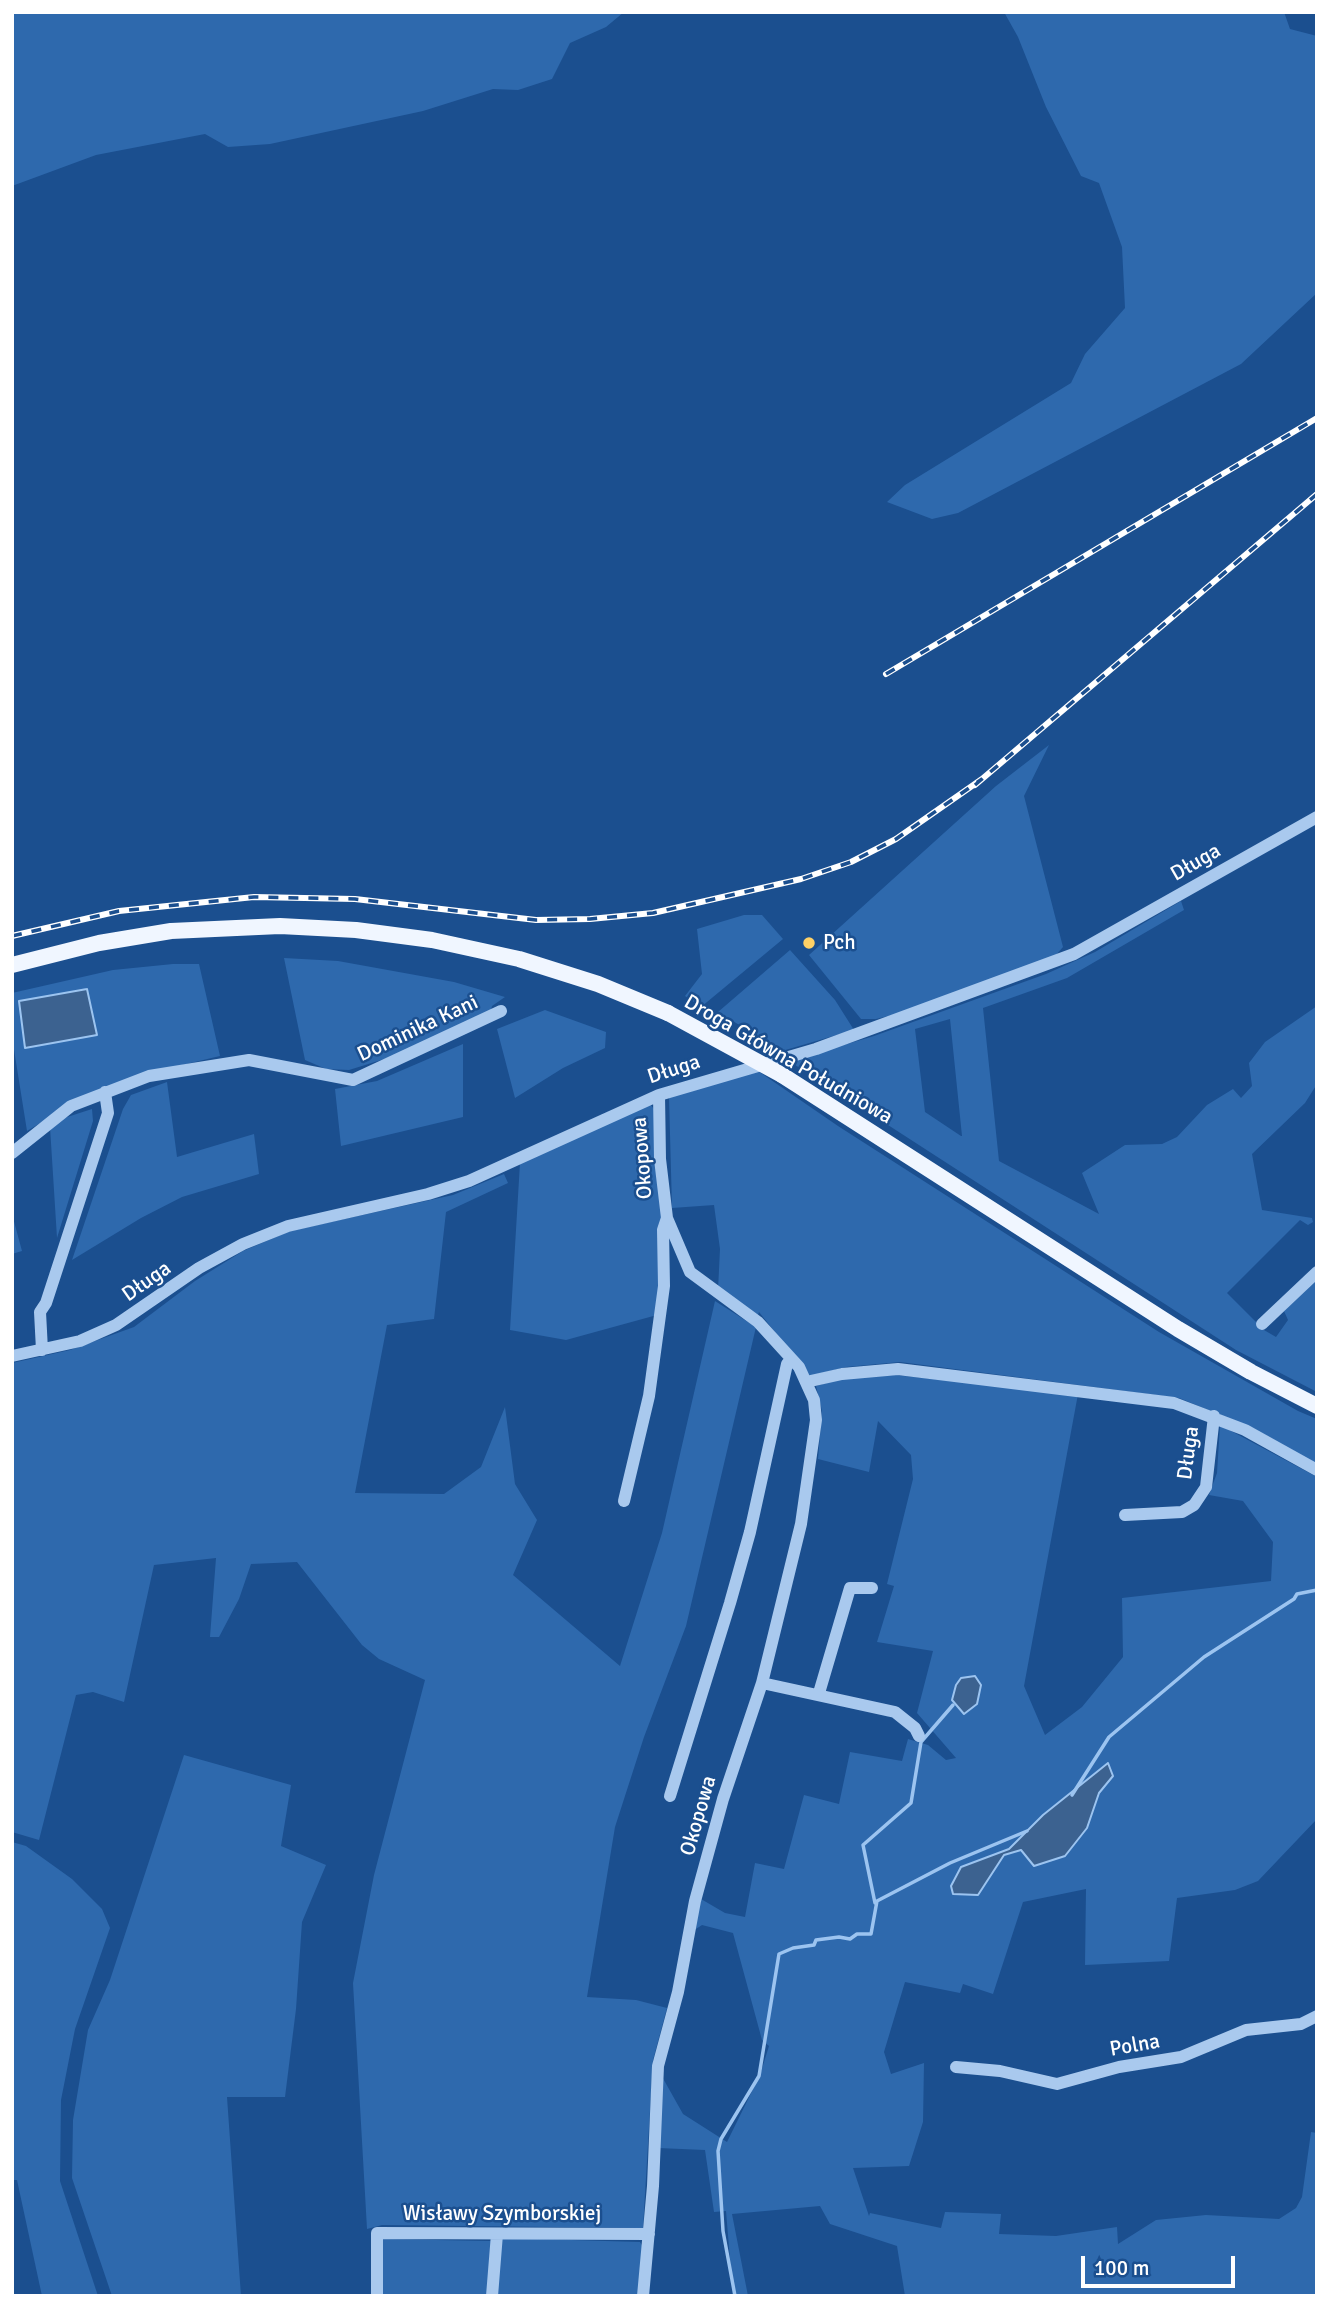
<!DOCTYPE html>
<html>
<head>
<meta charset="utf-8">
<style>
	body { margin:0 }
	#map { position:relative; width:1329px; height:2308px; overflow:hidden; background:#1b4f8f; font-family:Signika,sans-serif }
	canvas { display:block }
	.frame { position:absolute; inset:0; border:14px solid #fff; pointer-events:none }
	.scale { position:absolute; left:1081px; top:2256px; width:154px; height:32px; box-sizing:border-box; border:4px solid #fff; border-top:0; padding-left:9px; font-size:21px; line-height:24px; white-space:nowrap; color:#fff; -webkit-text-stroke:5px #1b4f8f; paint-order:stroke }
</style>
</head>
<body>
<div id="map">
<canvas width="1329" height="2308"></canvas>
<div class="frame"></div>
<div class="scale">100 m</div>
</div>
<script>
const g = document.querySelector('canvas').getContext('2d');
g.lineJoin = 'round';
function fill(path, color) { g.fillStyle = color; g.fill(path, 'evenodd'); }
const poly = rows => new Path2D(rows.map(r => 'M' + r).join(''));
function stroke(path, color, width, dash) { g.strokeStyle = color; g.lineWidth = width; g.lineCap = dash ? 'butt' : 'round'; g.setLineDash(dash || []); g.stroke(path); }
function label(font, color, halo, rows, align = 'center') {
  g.font = font + ' Signika,sans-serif'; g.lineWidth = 5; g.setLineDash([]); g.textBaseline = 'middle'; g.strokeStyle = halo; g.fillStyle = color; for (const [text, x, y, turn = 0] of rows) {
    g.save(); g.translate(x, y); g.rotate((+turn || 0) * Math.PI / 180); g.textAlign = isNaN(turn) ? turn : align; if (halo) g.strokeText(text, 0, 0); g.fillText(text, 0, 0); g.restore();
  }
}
fill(poly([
	[12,12,624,12,606,27,570,43,552,79,518,90,493,89,423,111,270,144,228,147,205,134,96,155,12,186],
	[1004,12,1284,12,1290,29,1317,36,1317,293,1241,364,958,513,932,519,887,502,905,485,1071,383,1085,354,1125,308,1122,247,1099,183,1081,176,1046,107,1018,37],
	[1049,745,1024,796,1063,947,1056,955,909,1011,876,1019,861,1019,809,955,996,786],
	[1181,901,1184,910,1067,978,983,1008,999,1161,1099,1214,1082,1173,1125,1145,1162,1144,1177,1137,1207,1105,1233,1089,1241,1098,1252,1086,1249,1063,1265,1042,1317,1006,1317,1084,1305,1103,1252,1154,1262,1210,1312,1218,1313,1222,1308,1225,1300,1220,1227,1293,1264,1330,1276,1337,1288,1320,1284,1311,1317,1280,1317,1392,1236,1350,789,1061,874,1036,1046,974,1095,952],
	[950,1019,962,1136,961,1136,925,1112,915,1029],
	[744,915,762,915,783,939,701,1007,685,996,702,974,697,929],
	[790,950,835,1000,854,1030,782,1051,718,1012],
	[284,958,338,961,454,982,505,997,492,1006,490,1014,407,1052,349,1070,326,1069,305,1060],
	[173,964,199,964,220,1056,136,1076,84,1097,27,1131,12,1037,12,993,113,970],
	[545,1010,606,1032,605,1048,563,1068,515,1098,497,1029],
	[463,1044,463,1117,341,1146,335,1089,377,1081],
	[758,1071,838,1126,1159,1332,1298,1411,1317,1419,1317,1464,1255,1429,1179,1398,900,1362,846,1367,810,1376,759,1312,758,1315,718,1290,720,1249,714,1205,672,1208,669,1097],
	[167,1082,177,1157,254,1134,259,1174,182,1197,141,1218,72,1260,123,1109,131,1095],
	[650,1104,654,1109,664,1217,657,1315,566,1340,510,1330,520,1163],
	[92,1109,93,1121,57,1238,50,1127,61,1119],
	[504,1174,508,1183,446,1212,434,1319,387,1325,355,1493,444,1494,481,1467,505,1407,515,1484,537,1520,513,1575,620,1666,662,1533,715,1301,756,1327,686,1626,644,1737,615,1827,587,1997,636,2000,667,2008,653,2060,643,2228,382,2225,367,2229,353,1983,374,1875,425,1680,379,1659,362,1645,297,1562,251,1564,239,1599,219,1637,210,1637,216,1558,154,1565,124,1702,93,1692,76,1695,39,1840,12,1832,12,1363,70,1350,134,1327,195,1281,243,1251,290,1231,453,1195],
	[12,1214,22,1251,12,1254],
	[895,1375,1078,1394,1024,1686,1045,1735,1082,1707,1123,1657,1122,1598,1271,1581,1273,1542,1243,1501,1209,1495,1217,1473,1220,1425,1317,1477,1317,1819,1258,1881,1235,1890,1177,1898,1169,1961,1085,1965,1086,1889,1023,1902,993,1994,963,1984,960,1993,905,1982,884,2052,891,2074,924,2063,923,2122,909,2166,853,2168,869,2216,870,2213,941,2228,945,2212,1001,2214,999,2234,1056,2236,1117,2227,1118,2244,1156,2220,1206,2215,1279,2219,1296,2208,1302,2197,1311,2132,1317,2133,1317,2296,905,2296,897,2246,830,2224,820,2206,732,2214,748,2296,733,2296,726,2211,714,2212,705,2150,658,2148,660,2073,683,2114,727,2142,760,2075,769,2046,762,2040,733,1933,702,1925,693,1931,701,1899,725,1913,745,1917,755,1863,784,1869,804,1795,839,1804,850,1752,902,1761,908,1739,928,1745,946,1760,956,1758,917,1713,933,1651,877,1642,894,1586,887,1584,913,1479,911,1455,878,1421,869,1472,818,1459,822,1411,816,1386,841,1379],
	[1108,1764,1113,1776,1099,1793,1087,1828,1034,1865,1021,1850,961,1867,1009,1849,1043,1815],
	[184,1755,291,1785,281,1846,326,1865,302,1922,296,2009,285,2097,227,2097,241,2296,112,2296,72,2178,73,2120,88,2030,110,1980],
	[12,1842,26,1846,72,1879,102,1909,110,1928,75,2029,61,2100,60,2181,98,2296,42,2296,17,2180,12,2180],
	[503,2238,640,2242,643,2247,638,2296,495,2296,499,2242],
	[382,2239,491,2241,487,2296,381,2296]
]), '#2e69ad');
const water = poly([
	[87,989,97,1035,25,1048,19,1001,87,989],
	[975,1676,981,1685,977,1704,964,1714,952,1700,956,1685,961,1678,975,1676],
	[1108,1763,1113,1776,1099,1793,1087,1828,1065,1856,1034,1866,1021,1850,1004,1855,978,1895,953,1894,951,1886,961,1867,1009,1849,1043,1815,1108,1763]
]);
fill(water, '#3c6290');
stroke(water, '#9cc4f0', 2);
stroke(poly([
	[1072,1795,1109,1737,1204,1657,1294,1599,1297,1594,1317,1590],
	[875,1903,863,1845,911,1803,921,1742,953,1705],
	[735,2296,723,2231,718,2151,721,2139,759,2076,779,1954,793,1948,814,1945,816,1940,839,1937,850,1939,857,1934,871,1934,877,1901,950,1863,1027,1831]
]), '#9cc4f0', 3.5);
stroke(poly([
	[12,1153,71,1106,149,1076,249,1060,353,1080,501,1011],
	[1262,1324,1317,1272],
	[42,1350,40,1312,46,1303,108,1113,105,1092],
	[12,1356,80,1341,116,1325,199,1268,243,1244,288,1226,428,1194,469,1181,659,1095,816,1049,1074,954,1317,817],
	[806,1382,842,1374,898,1369,1174,1403,1245,1430,1317,1470],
	[624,1501,649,1396,664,1286,663,1230,667,1218],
	[1125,1515,1182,1512,1194,1505,1206,1487,1214,1416],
	[762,1683,895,1712,915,1728,919,1736],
	[819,1693,850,1588,872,1588],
	[670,1796,730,1603,750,1532,787,1364,791,1359],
	[956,2067,1000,2071,1057,2084,1119,2067,1181,2057,1246,2030,1301,2024,1317,2016],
	[377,2296,377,2233,649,2234],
	[492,2296,497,2234],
	[643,2296,653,2186,658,2066,678,1992,695,1901,723,1799,762,1683,801,1524,816,1420,814,1400,799,1367,758,1322,690,1272,667,1218,660,1159,659,1095]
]), '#a9c9ee', 12);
stroke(poly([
	[12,965,99,943,171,931,280,926,356,930,432,940,519,959,598,984,668,1013],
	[782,1075,1178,1329,1251,1372,1317,1406]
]), '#f0f6ff', 16);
const rail = poly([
	[886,674,1317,418],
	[975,785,1317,494],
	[12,936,119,911,254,897,355,899,536,920,590,919,653,913,801,879,851,862,896,839,982,779]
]);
stroke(rail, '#fff', 6);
stroke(rail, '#1b4f8f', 3.5, [10]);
stroke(poly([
	[668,1013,782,1075]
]), '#f0f6ff', 16);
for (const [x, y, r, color] of [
	[809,943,7,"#ffd166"]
]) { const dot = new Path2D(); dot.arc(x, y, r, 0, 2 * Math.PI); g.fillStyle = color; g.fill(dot); stroke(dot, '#1b4f8f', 2.5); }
label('21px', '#fff', '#1b4f8f', [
	["Długa",1196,863,-30],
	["Dominika Kani",418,1029,-25],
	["Droga Główna Południowa",788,1060,30],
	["Długa",674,1070,-18],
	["Okopowa",643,1158,-94],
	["Długa",147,1282,-35],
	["Długa",1189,1453,-82],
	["Okopowa",699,1816,-74],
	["Polna",1135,2046,-10],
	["Wisławy Szymborskiej",502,2214]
]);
label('21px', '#fff', '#1b4f8f', [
	["Pch",823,943]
], 'left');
</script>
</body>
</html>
